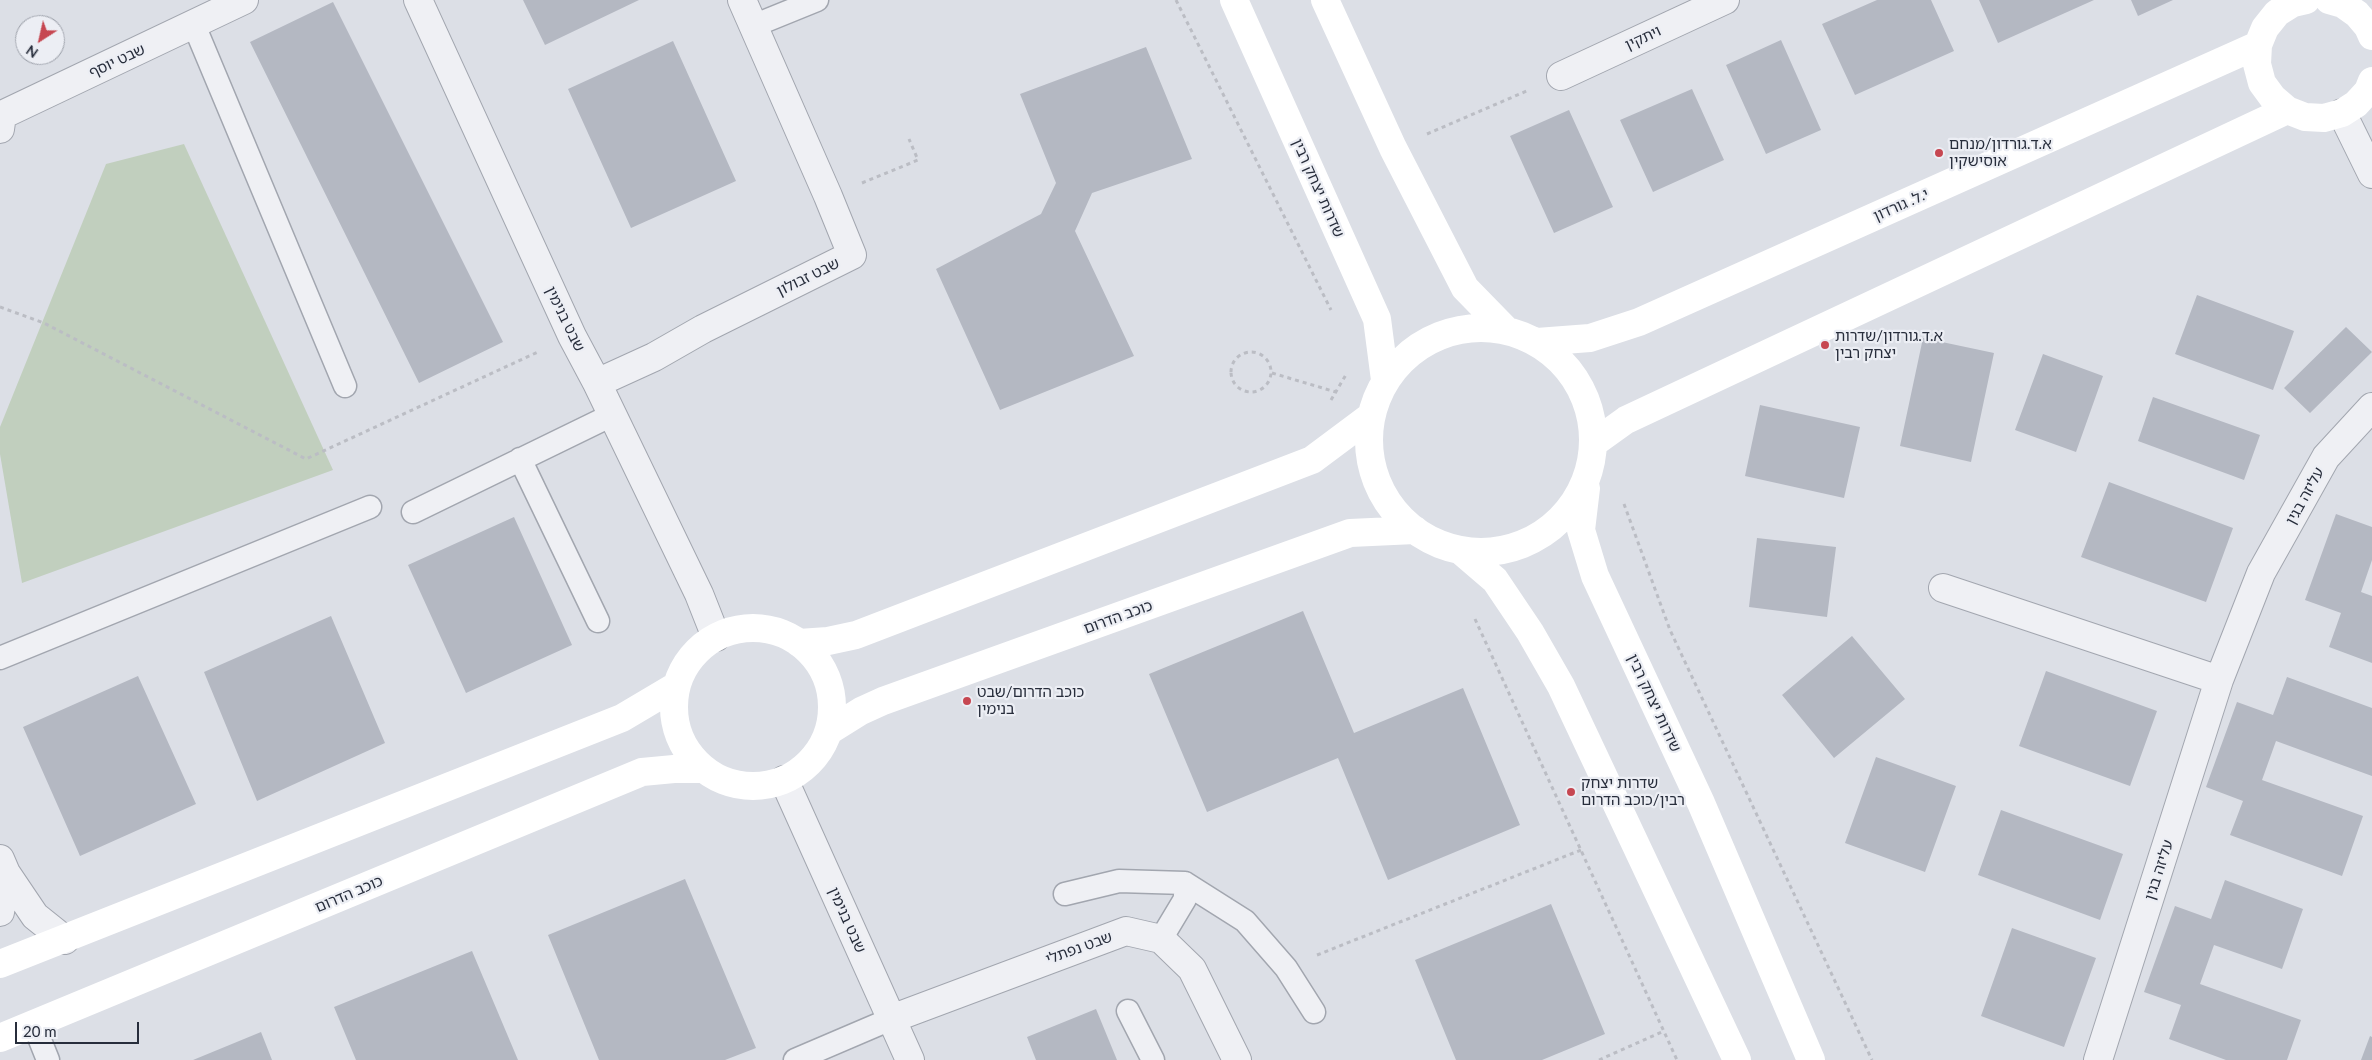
<!DOCTYPE html>
<html>
<head>
<meta charset="utf-8">
<style>
	body { margin:0 }
	#map { position:relative; width:2372px; height:1060px; overflow:hidden; background:#dcdfe6; font-family:Lato,sans-serif }
	canvas { display:block }
	.north { position:absolute; left:15px; top:15px; width:50px; height:50px; box-sizing:border-box; background:#eceef4; border:1px solid #9da1aa; border-radius:50%; rotate:215deg; font-size:14px; font-weight:700; line-height:20px; text-align:center; color:#272d3b }
	.north::after { content:''; display:block; margin:auto; width:18px; height:22px; background:#c64751; clip-path:polygon(50% 0,100% 100%,50% 72%,0 100%) }
	.scale { position:absolute; left:15px; top:1022px; width:124px; height:22px; box-sizing:border-box; border:2px solid #272d3b; border-top:0; padding-left:6px; font-size:15px; line-height:18px; white-space:nowrap; color:#272d3b; -webkit-text-stroke:4px #eceef4; paint-order:stroke }
</style>
</head>
<body>
<div id="map">
<canvas width="2372" height="1060"></canvas>
<div class="north">N</div>
<div class="scale">20 m</div>
</div>
<script>
const g = document.querySelector('canvas').getContext('2d');
g.lineJoin = 'round';
function fill(path, color) { g.fillStyle = color; g.fill(path, 'evenodd'); }
const poly = rows => new Path2D(rows.map(r => 'M' + r).join(''));
function stroke(path, color, width, dash) { g.strokeStyle = color; g.lineWidth = width; g.lineCap = dash ? 'butt' : 'round'; g.setLineDash(dash || []); g.stroke(path); }
function label(font, color, halo, rows, align = 'center') {
  g.font = font + ' Lato,"Noto Sans Hebrew",sans-serif'; g.lineWidth = 4.5; g.setLineDash([]); g.textBaseline = 'middle'; g.strokeStyle = halo; g.fillStyle = color; for (const [text, x, y, turn = 0] of rows) {
    g.save(); g.translate(x, y); g.rotate((+turn || 0) * Math.PI / 180); g.textAlign = isNaN(turn) ? turn : align; if (halo) g.strokeText(text, 0, 0); g.fillText(text, 0, 0); g.restore();
  }
}
fill(poly([
	[184,144,333,470,22,583,0,454,0,427,106,164]
]), '#c1cfbe');
fill(poly([
	[523,0,639,0,545,45],
	[1877,0,1931,0,1954,51,1855,95,1822,24],
	[1979,0,2094,0,1998,43],
	[2131,0,2173,0,2138,16],
	[333,2,503,342,419,383,250,42],
	[1781,40,1821,130,1766,154,1726,65],
	[673,41,736,181,631,228,568,89],
	[1146,47,1192,159,1092,193,1075,231,1134,356,1000,410,936,269,1041,214,1056,183,1020,94],
	[1692,89,1724,160,1653,192,1620,120],
	[1569,110,1613,207,1554,233,1510,136],
	[2197,295,2294,331,2273,390,2175,354],
	[2346,327,2372,352,2310,413,2284,388],
	[1923,338,1994,353,1971,462,1900,446],
	[2043,354,2103,376,2076,452,2015,430],
	[2153,397,2260,435,2244,480,2138,441],
	[1760,405,1860,427,1844,498,1745,476],
	[2109,482,2233,528,2206,602,2081,557],
	[2336,514,2372,527,2372,560,2361,592,2372,596,2372,663,2329,647,2341,613,2305,600],
	[514,517,572,645,466,693,408,565],
	[1757,538,1836,547,1827,617,1749,607],
	[1303,611,1354,733,1463,688,1520,825,1388,880,1338,758,1207,812,1149,674],
	[331,616,385,743,257,801,204,672],
	[1852,636,1905,699,1834,758,1782,695],
	[2046,671,2157,711,2130,786,2019,746],
	[138,676,196,804,80,856,23,727],
	[2287,677,2372,708,2372,776,2276,741,2262,780,2363,816,2342,876,2230,835,2243,801,2206,787,2237,702,2273,715],
	[1876,757,1956,786,1925,872,1845,843],
	[2001,810,2123,854,2100,920,1978,875],
	[685,879,756,1048,725,1060,599,1060,548,935],
	[2225,880,2303,909,2282,969,2214,945,2200,984,2301,1020,2287,1060,2226,1060,2169,1039,2181,1005,2144,992,2175,906,2211,919],
	[1551,904,1605,1034,1542,1060,1456,1060,1415,960],
	[2012,928,2096,958,2064,1047,1981,1016],
	[472,951,518,1060,356,1060,334,1007],
	[1096,1009,1117,1060,1036,1060,1027,1037],
	[261,1032,272,1060,193,1060],
	[2370,1036,2372,1037,2372,1060,2361,1060]
]), '#b4b8c2');
const lane = poly([
	[194,25,345,386],
	[753,26,817,0],
	[520,459,598,621],
	[413,512,612,415],
	[0,658,370,507],
	[1065,894,1119,881,1185,883,1245,921,1286,968,1314,1012],
	[1161,939,1185,899,1185,883],
	[1128,1011,1153,1060],
	[34,1025,48,1060],
	[795,1060,891,1019]
]);
const street = poly([
	[418,0,572,336,597,383,699,594,716,637],
	[1561,76,1725,0],
	[2342,113,2372,174],
	[0,129,2,115,244,0],
	[597,383,654,357,703,329,852,255,828,196,742,0],
	[1943,588,2219,680],
	[784,780,910,1060],
	[0,859,6,873,35,916,65,940],
	[0,912,6,873],
	[891,1019,1126,931,1161,939,1192,969,1237,1060],
	[2098,1060,2219,680,2261,573,2326,457,2372,407]
]);
stroke(lane, '#a2a6af', 25);
stroke(street, '#a2a6af', 30);
stroke(poly([
	[1176,0,1331,310],
	[1427,134,1529,90],
	[862,183,918,160,909,139],
	[0,307,44,323,306,459,540,351],
	'1231 372a20 20 0 1 1 40 0a20 20 0 1 1-40 0Z',
	[1272,373,1336,392],
	[1331,400,1347,373],
	[1624,504,1670,630,1872,1060],
	[1475,619,1677,1060],
	[1317,955,1581,850],
	[1599,1060,1664,1031]
]), '#bbbdc4', 3, [4, 4]);
stroke(lane, '#eff0f4', 22);
stroke(street, '#eff0f4', 28);
stroke(poly([
	[1234,0,1377,319,1385,380],
	[1325,0,1393,148,1465,288,1506,330],
	[2306,0,2293,3,2277,13,2265,28,2258,45,2257,64,2262,83,2273,98,2287,110,2305,117,2324,118,2342,113,2356,104,2368,91,2372,81],
	[2329,0,2343,4,2357,14,2368,27,2372,36],
	'1369 440a112 112 0 1 1 224 0a112 112 0 1 1-224 0Z',
	[1537,342,1590,338,1639,322,2258,45],
	[1594,443,1626,420,2287,110],
	[1586,488,1581,530,1595,576,1701,803,1811,1060],
	[1460,550,1495,580,1530,632,1561,686,1737,1060],
	'674 707a79 79 0 1 1 158 0a79 79 0 1 1-158 0Z',
	[799,643,828,641,856,635,1312,460,1371,416],
	[829,731,861,711,883,701,1350,533,1415,530],
	[0,964,622,718,676,686],
	[0,1038,642,772,674,769,703,769]
]), '#fff', 28);
for (const [x, y, r, color] of [
	[1939,153,5,"#c64751"],
	[1825,345,5,"#c64751"],
	[967,701,5,"#c64751"],
	[1571,792,5,"#c64751"]
]) { const dot = new Path2D(); dot.arc(x, y, r, 0, 2 * Math.PI); g.fillStyle = color; g.fill(dot); stroke(dot, '#eceef4', 2); }
label('15px', '#272d3b', '#eceef4', [
	["ויתקין",1643,38,-25],
	["שבט יוסף",117,61,-25],
	["שדרות יצחק רבין",1318,188,66],
	["י.ל. גורדון",1901,205,-24],
	["שבט זבולון",808,277,-26],
	["שבט בנימין",565,319,64],
	["עליזה בגין",2305,496,-61],
	["כוכב הדרום",1118,617,-20],
	["שדרות יצחק רבין",1654,703,65],
	["עליזה בגין",2159,870,-72],
	["כוכב הדרום",349,894,-23],
	["שבט בנימין",847,920,66],
	["שבט נפתלי",1079,948,-20]
]);
label('15px', '#272d3b', '#eceef4', [
	["א.ד.גורדון/מנחם",1949,144],
	["אוסישקין",1949,161],
	["א.ד.גורדון/שדרות",1835,336],
	["יצחק רבין",1835,353],
	["כוכב הדרום/שבט",977,692],
	["בנימין",977,709],
	["שדרות יצחק",1581,783],
	["רבין/כוכב הדרום",1581,800]
], 'left');
</script>
</body>
</html>
